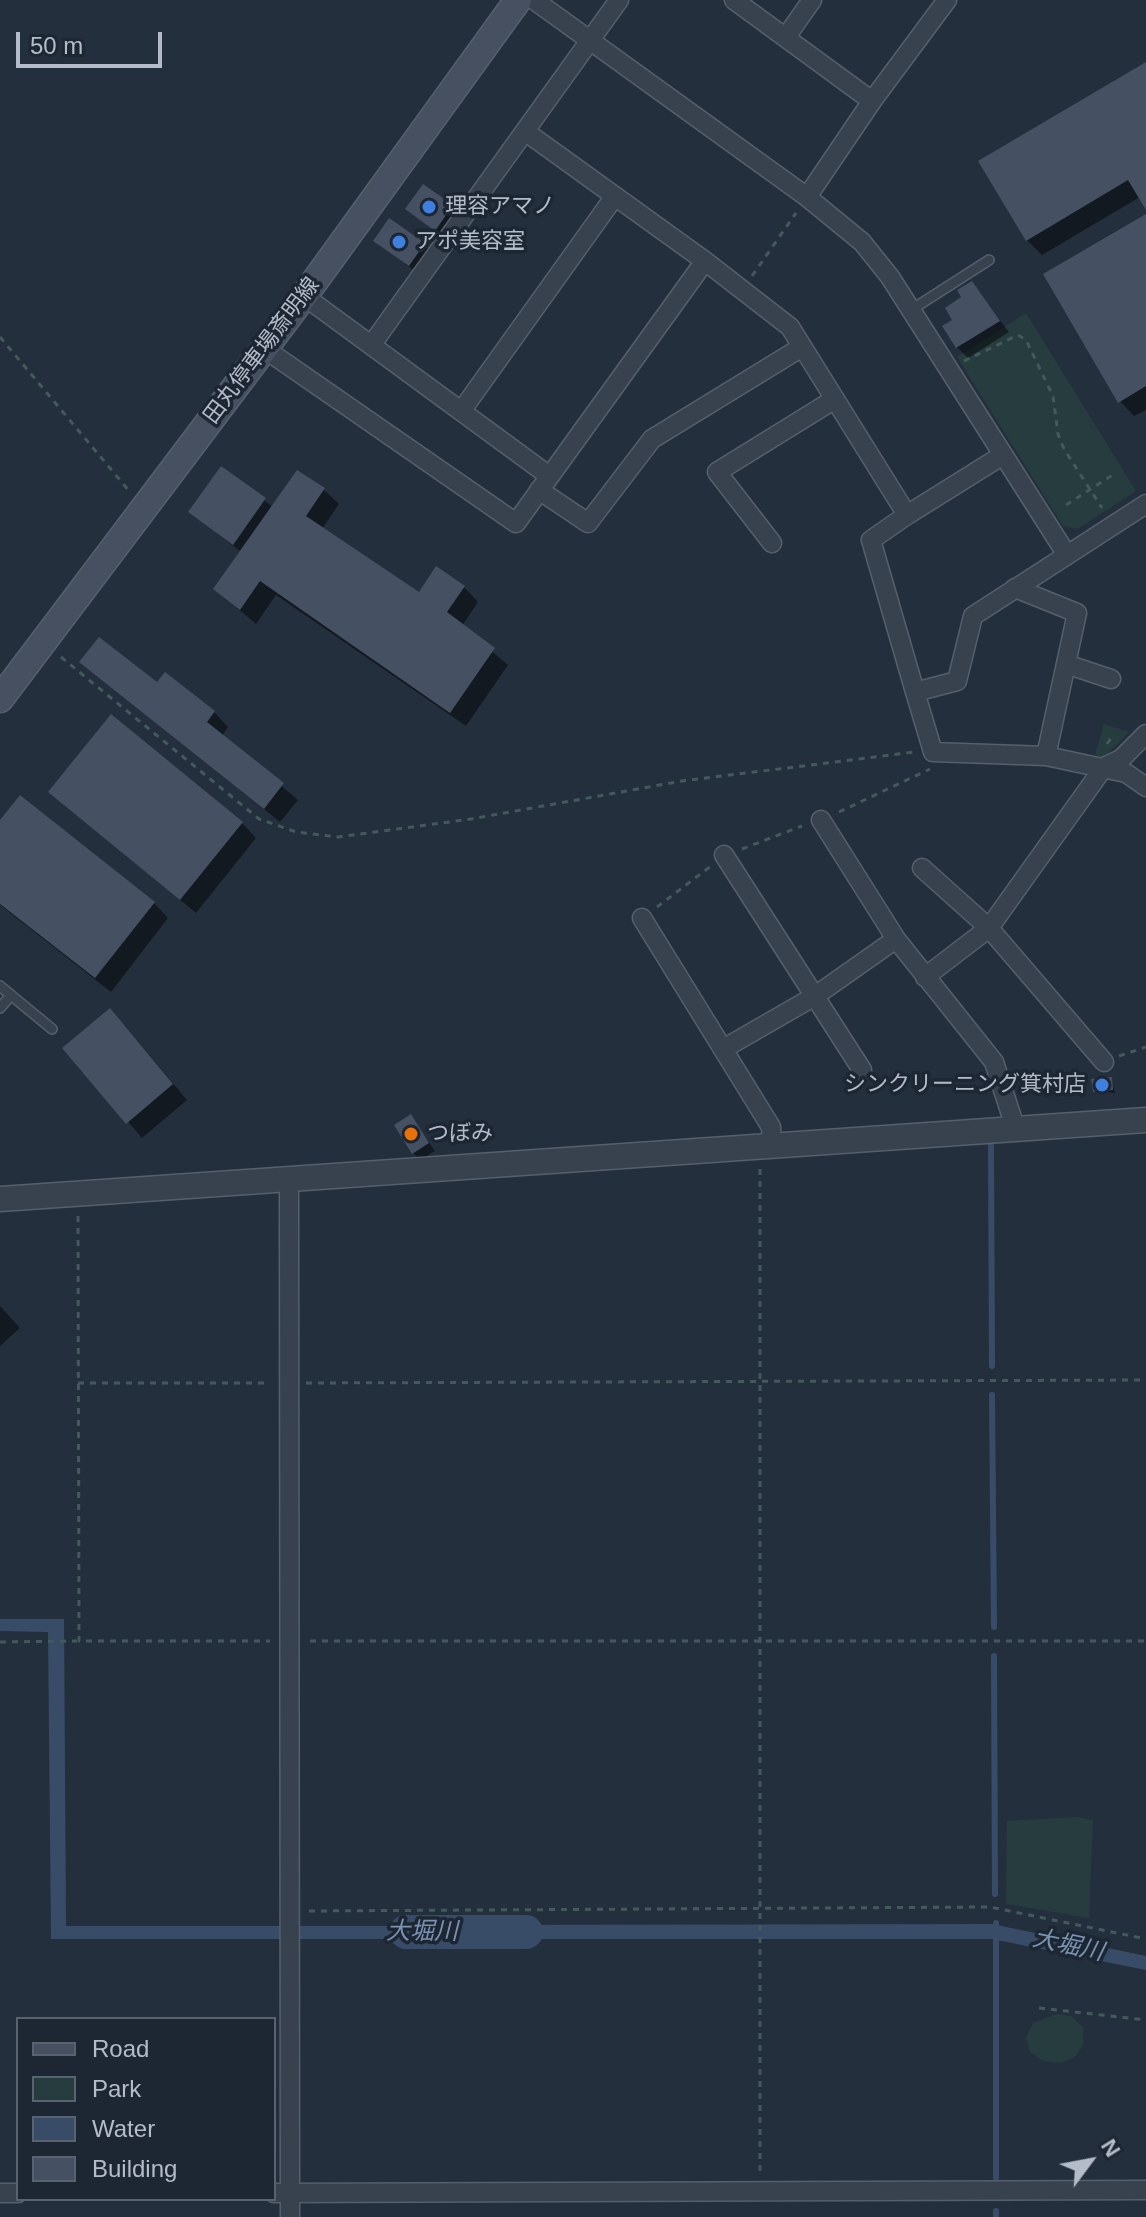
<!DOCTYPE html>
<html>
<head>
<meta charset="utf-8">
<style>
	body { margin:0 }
	#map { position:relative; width:1146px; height:2217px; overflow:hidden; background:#242f3e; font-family:Helvetica,sans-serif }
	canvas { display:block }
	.legend { position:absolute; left:16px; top:2017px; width:260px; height:184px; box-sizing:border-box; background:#1d2633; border:2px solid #59626f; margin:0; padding:10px 14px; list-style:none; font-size:24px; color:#b4bcc9 }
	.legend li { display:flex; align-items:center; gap:16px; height:40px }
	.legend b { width:40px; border:2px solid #59626f }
	.north { position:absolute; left:1050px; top:2121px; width:80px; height:80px; -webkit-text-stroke:6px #1d2633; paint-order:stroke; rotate:58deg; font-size:22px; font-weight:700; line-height:32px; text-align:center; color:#b4bcc9 }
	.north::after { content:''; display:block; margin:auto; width:28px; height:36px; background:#b4bcc9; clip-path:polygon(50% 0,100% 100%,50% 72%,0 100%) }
	.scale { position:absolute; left:16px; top:32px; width:146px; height:36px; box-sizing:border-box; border:4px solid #b4bcc9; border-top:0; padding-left:10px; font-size:24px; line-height:28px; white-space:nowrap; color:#b4bcc9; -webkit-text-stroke:6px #1d2633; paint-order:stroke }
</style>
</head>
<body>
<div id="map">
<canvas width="1146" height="2217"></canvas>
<ul class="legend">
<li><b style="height:10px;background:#465061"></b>Road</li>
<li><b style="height:22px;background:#263c3f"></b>Park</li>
<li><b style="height:22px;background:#394c67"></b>Water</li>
<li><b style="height:22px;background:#455162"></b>Building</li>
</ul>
<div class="north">N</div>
<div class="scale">50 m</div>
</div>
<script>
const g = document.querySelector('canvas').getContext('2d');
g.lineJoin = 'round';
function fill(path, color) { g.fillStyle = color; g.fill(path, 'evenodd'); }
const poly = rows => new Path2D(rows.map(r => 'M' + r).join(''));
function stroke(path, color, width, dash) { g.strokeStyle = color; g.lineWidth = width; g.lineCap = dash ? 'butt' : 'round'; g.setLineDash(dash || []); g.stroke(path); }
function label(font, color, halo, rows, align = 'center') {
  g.font = font + ' Helvetica,"Noto Sans JP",sans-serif'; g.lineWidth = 7; g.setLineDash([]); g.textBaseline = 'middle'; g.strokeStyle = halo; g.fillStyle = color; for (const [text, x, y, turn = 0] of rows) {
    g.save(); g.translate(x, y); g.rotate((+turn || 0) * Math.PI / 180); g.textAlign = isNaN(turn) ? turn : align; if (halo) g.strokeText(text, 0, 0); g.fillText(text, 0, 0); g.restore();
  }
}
fill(poly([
	[1026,313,1136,491,1077,529,1063,526,957,357],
	[1104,724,1129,732,1103,758,1095,755],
	[1077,1817,1093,1820,1089,1918,1006,1904,1007,1821],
	[1057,2014,1071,2016,1083,2027,1083,2045,1076,2056,1062,2063,1043,2061,1030,2052,1026,2038,1033,2023]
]), '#263c3f');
fill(poly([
	[0,1619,64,1619,66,1926,454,1926,454,1939,51,1939,48,1632,0,1631],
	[992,1924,1146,1956,1146,1970,992,1939,479,1939,479,1925]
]), '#394c67');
fill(poly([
	[1146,64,1146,206,1140,197,1042,255,1027,240],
	[423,186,459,214,443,236,407,209],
	[1146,216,1146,410,1134,416,1120,401],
	[376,241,424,244,431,251,416,272],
	[971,284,1009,332,968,358,957,347,954,320],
	[221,469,273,507,324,490,339,504,322,529,420,595,464,587,478,602,462,626,508,665,466,726,276,595,256,624,215,589,241,552,190,512],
	[81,662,157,685,214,712,228,727,222,736,298,800,280,822],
	[50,792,242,823,256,838,196,913],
	[0,824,154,903,168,918,111,992,0,905],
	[125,1026,187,1100,142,1138,65,1048],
	[1111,1079,1115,1093,1095,1091],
	[411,1117,435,1151,420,1160,413,1153],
	[0,1306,20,1328,0,1346]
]), '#0007');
stroke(poly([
	[991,1145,992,1366],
	[992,1395,994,1627],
	[994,1656,995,1894],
	[996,1923,996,2178],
	[996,2211,996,2217]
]), '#394c67', 6);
stroke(poly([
	[406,1932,526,1932]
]), '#394c67', 34);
fill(poly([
	[1146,62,1146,210,1128,180,1026,241,978,161],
	[423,184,453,205,435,231,405,209],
	[1146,214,1146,386,1118,403,1043,274],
	[389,218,425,243,409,266,373,241],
	[972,281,1000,321,956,348,942,326,952,320,945,308,961,297,957,290],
	[221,466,266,498,233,545,188,512],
	[297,470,325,488,306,516,419,592,436,566,465,586,447,612,495,648,450,713,260,581,240,610,213,589],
	[99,637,157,682,165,672,215,711,207,722,284,783,264,809,79,662],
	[111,714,243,822,180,900,48,792],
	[20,795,155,902,95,978,0,904,0,820],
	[110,1008,173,1084,126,1124,62,1048],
	[1112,1077,1113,1090,1093,1092,1091,1079],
	[411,1114,429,1143,412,1154,394,1125]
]), '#455162');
const service = poly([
	[911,310,989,260],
	[0,986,52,1029],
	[0,1008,11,995]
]);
const minor = poly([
	[534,0,807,197,862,242,890,277,1067,555],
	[734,0,872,101],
	[786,37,812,0],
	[526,132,705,261,790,327,907,515,871,540,915,692,957,681,973,616,1146,504],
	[807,197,872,101,947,0],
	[304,296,548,475],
	[372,344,619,0],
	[265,349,516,523,705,261],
	[462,410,615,196],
	[539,490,588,523,652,439,802,347],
	[907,515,1003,455],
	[772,543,717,472,835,399],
	[1015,588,1077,613,1046,756],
	[1066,664,1111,679],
	[915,692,933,752,1046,756,1126,773,1146,787],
	[821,820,896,939,994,1062,1015,1127],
	[724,855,862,1070],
	[922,868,989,928,1104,1062],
	[642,918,771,1127,772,1145],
	[925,977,989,928,1104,767,1121,759,1146,734],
	[723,1049,815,996,896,939],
	[289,1181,290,2217],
	[0,2193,18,2193],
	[274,2193,1146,2190]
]);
const tertiary = poly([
	[0,1199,1146,1120]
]);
const secondary = poly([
	[0,699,304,296,518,0]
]);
stroke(service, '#565f6c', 12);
stroke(minor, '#565f6c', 21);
stroke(tertiary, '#565f6c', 27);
stroke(secondary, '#565f6c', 29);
stroke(poly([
	[752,276,796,213],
	[0,337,130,492],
	[964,361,1018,335,1026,340,1053,396,1058,434,1064,449,1102,508],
	[1066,505,1114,474],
	[61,657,259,819,296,832,338,837,471,819,682,781,915,752],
	[1107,744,1113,735],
	[839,812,930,769],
	[742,849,802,826],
	[657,907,711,866],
	[1119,1056,1146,1047],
	[760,1169,760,2173],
	[78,1216,79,1641,270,1641],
	[78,1383,270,1383],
	[306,1383,1146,1380],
	[310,1641,1146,1641],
	[0,1642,77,1641],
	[309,1911,990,1907,1146,1939],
	[1039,2008,1146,2020]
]), '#44595c', 3, [6, 6]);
stroke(service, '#38414e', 9);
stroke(minor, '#38414e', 18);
stroke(tertiary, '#38414e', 24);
stroke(secondary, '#465061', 26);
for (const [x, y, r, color] of [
	[429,207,8,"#3f7fe0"],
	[399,242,8,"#3f7fe0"],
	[1102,1085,8,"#3f7fe0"],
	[411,1134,8,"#e8710a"]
]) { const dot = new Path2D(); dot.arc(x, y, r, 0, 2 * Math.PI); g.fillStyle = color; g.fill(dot); stroke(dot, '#1d2633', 3); }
label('22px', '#b4bcc9', '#1d2633', [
	["理容アマノ",445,207],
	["アポ美容室",415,242],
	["シンクリーニング箕村店",1086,1085,"right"],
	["つぼみ",427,1134]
], 'left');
label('22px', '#b4bcc9', '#1d2633', [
	["田丸停車場斎明線",262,351,-53]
]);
label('italic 24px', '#7c92b1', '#1d2633', [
	["大堀川",422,1932],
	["大堀川",1068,1946,12]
]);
</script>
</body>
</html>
